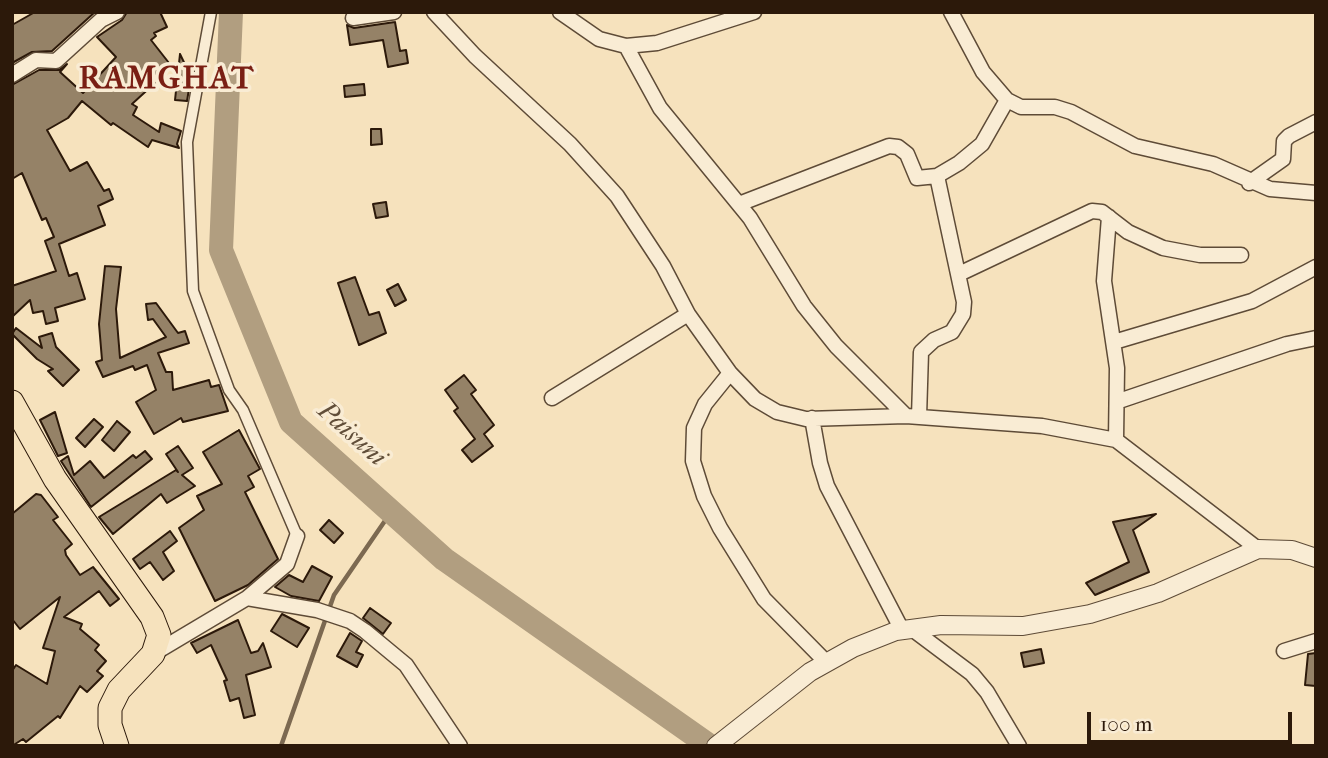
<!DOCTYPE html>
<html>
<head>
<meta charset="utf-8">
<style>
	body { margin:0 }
	#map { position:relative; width:1328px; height:758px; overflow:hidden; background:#f6e2bd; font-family:"IM FELL French Canon",serif }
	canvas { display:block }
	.frame { position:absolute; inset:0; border:14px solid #2c190a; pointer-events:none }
	.scale { position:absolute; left:1087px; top:712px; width:205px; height:32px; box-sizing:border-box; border:4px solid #2c190a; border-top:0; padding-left:9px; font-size:21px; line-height:24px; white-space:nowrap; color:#2c190a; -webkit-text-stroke:5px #f9ecd4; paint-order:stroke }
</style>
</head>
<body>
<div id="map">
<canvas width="1328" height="758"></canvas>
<div class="frame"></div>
<div class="scale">100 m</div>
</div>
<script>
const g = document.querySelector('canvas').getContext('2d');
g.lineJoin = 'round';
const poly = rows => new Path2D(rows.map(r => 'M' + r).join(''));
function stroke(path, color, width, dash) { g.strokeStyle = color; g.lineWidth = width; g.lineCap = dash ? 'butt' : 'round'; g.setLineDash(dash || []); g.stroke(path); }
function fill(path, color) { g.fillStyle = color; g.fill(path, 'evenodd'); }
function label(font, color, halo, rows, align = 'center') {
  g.font = font + ' "IM FELL French Canon",serif'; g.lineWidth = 7; g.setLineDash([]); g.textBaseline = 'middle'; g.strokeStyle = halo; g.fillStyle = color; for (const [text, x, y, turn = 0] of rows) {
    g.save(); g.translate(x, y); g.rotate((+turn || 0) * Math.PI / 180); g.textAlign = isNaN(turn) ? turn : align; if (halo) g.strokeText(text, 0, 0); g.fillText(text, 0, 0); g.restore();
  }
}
stroke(poly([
	[281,746,334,595,391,512]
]), '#7c6951', 4.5);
stroke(poly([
	[231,12,221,250,291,422,444,559,710,746]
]), '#b19e80', 24);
const building = poly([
	[35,12,95,12,52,51,32,52,12,63,12,25,35,12],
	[127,12,160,12,167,27,154,33,156,36,151,40,169,63,150,78,155,83,132,104,137,107,133,115,159,132,161,123,181,131,177,144,179,148,152,140,148,147,113,123,111,125,82,101,68,118,47,130,70,171,87,162,104,191,109,189,113,199,98,206,105,225,59,244,69,276,77,273,85,299,55,308,58,321,46,324,43,311,33,313,30,300,12,317,12,286,56,271,45,241,54,237,46,218,42,220,22,173,12,179,12,85,39,70,59,70,67,64,60,72,83,93,116,57,97,37,122,20,127,12],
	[395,22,400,51,406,50,408,63,388,67,383,40,350,45,347,25,354,28,395,22],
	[180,54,191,77,187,101,175,100,180,54],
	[364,84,365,95,345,97,344,86,364,84],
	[371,129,381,129,382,144,371,145,371,129],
	[386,202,388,216,376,218,373,204,386,202],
	[105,266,121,267,116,309,120,358,166,337,153,319,148,320,146,304,156,303,178,333,185,331,189,343,158,353,166,372,172,372,173,390,209,380,211,387,219,385,228,411,183,422,181,418,154,434,136,402,156,390,147,365,135,370,133,366,103,377,96,362,102,360,99,324,105,266],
	[355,277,369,315,379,312,386,333,359,345,338,283,355,277],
	[398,284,406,300,395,306,387,290,398,284],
	[16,328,42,348,39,337,52,333,56,347,79,370,63,386,48,371,53,369,37,359,12,334,16,328],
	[464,375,476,390,471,394,494,425,484,434,493,446,472,462,462,450,475,439,454,411,458,408,445,390,464,375],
	[55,412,67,453,58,456,40,420,55,412],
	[94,419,103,427,85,447,76,438,94,419],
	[117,421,130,432,114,451,102,440,117,421],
	[239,430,260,469,248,476,254,487,245,492,278,559,248,585,215,601,179,528,204,510,197,496,222,484,203,452,239,430],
	[178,446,193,468,182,475,195,486,167,503,161,494,113,534,99,517,176,470,178,472,166,454,178,446],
	[145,451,152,459,91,507,61,461,68,456,74,475,90,461,104,478,133,455,136,458,145,451],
	[36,494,41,495,58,517,53,520,72,544,65,550,66,555,80,575,93,567,119,599,110,606,99,591,64,617,82,624,80,629,99,645,95,650,106,661,97,671,103,676,87,692,80,686,60,718,58,716,26,742,23,739,12,746,12,671,16,665,47,684,55,651,43,648,60,597,20,629,12,619,12,514,36,494],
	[1156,514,1133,530,1149,572,1095,595,1086,583,1129,562,1113,522,1156,514],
	[329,520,343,533,334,543,320,530,329,520],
	[170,531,177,541,163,552,174,571,163,580,150,562,140,569,133,559,170,531],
	[312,566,332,577,319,601,291,596,275,587,289,575,303,582,312,566],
	[370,608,391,623,383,634,363,618,370,608],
	[282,614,309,628,297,647,271,631,282,614],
	[238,620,251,653,258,651,263,643,271,667,246,675,255,715,244,718,239,698,230,701,224,681,227,680,211,645,197,653,191,643,238,620],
	[350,633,362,641,356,652,363,655,357,667,337,656,350,633],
	[1041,649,1044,663,1024,667,1021,653,1041,649],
	[1316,653,1316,686,1305,685,1308,654,1316,653]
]);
fill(building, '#958267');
stroke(building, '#2c190a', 2);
const pedestrian = poly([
	[211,12,187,142,193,291,229,390,243,410,297,536]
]);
const minor = poly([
	[434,12,475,56,570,144,617,196,663,266,688,314,730,373,755,399,777,412,806,419,906,416,1042,426,1116,440,1258,549],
	[560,12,599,39,626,46,657,43,754,12],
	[951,12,983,72,1007,100,1021,107,1055,107,1071,112,1135,146,1213,164,1270,189,1316,193],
	[353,18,394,12],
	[626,46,660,108,750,218,804,306,836,346,906,416],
	[12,75,36,60,56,61,101,20,117,12],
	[1249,183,1283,159,1284,141,1289,136,1316,122],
	[739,204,889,146,898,147,907,154,917,178,937,176,959,163,982,144,1007,100],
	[1109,217,1104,281,1117,368,1116,440],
	[959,274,1092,211,1102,212,1128,232,1163,248,1200,255,1241,255],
	[1114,342,1252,301,1316,267],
	[730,373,705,404,694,428,693,461,704,496,720,528,764,599,826,662],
	[552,398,688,314],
	[1119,401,1287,344,1316,338],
	[919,417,921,352,934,340,952,332,963,314,964,302,937,176],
	[812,418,820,463,827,486,902,630],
	[247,598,317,610,350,621,365,631,406,665,460,746],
	[912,629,972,674,987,692,1019,746],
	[1284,651,1316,641],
	[153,654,247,598,287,564,297,536]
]);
const tertiary = poly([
	[716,746,810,672,853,648,896,631,941,625,1023,626,1090,614,1158,593,1258,549,1292,550,1316,558]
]);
const trunk = poly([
	[12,402,55,479,152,617,159,635,153,654,119,690,110,708,110,725,117,746]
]);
stroke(pedestrian, '#5e4b37', 13);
stroke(minor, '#5e4b37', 17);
stroke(tertiary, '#5e4b37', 20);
stroke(trunk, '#2c190a', 25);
stroke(pedestrian, '#f9ecd4', 10);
stroke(minor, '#f9ecd4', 14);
stroke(tertiary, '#f9ecd4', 18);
stroke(trunk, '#f6e2bd', 23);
label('italic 26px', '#614e39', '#f9ecd4', [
	["Paisuni",351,435,42]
]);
g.letterSpacing = '2px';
label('bold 32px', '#7a1f14', '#f9ecd4', [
	["RAMGHAT",167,80]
]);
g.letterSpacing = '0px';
</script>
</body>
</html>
